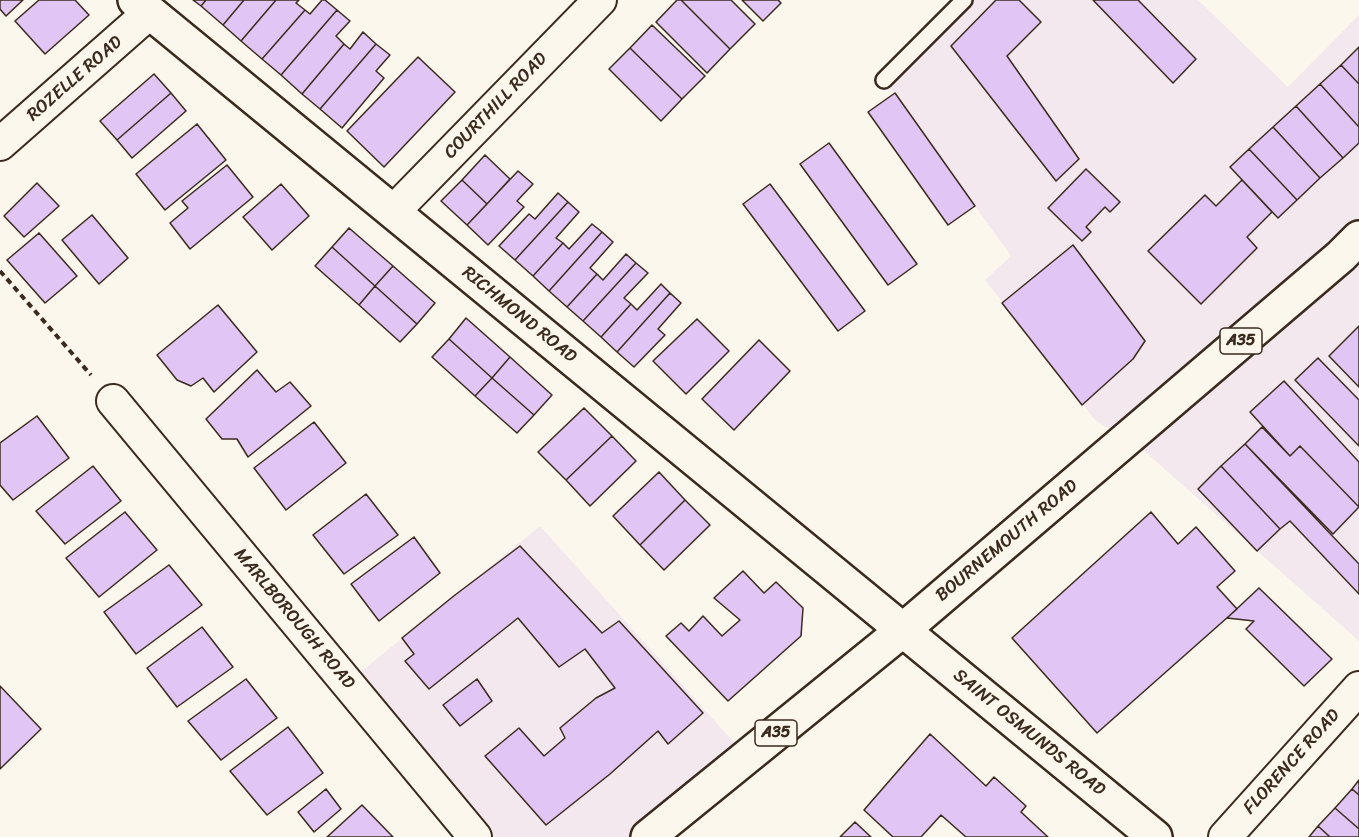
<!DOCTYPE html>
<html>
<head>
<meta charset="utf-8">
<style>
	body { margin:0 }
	canvas { display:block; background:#fbf7ec }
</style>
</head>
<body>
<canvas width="1359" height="837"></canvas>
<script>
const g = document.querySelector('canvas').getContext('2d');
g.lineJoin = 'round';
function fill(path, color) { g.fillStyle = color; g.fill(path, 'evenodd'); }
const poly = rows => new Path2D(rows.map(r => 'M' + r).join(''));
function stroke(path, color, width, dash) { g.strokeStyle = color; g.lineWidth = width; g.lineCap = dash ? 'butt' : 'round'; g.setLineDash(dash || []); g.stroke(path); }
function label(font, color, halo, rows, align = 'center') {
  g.font = font + ' Sriracha,sans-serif'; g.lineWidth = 6; g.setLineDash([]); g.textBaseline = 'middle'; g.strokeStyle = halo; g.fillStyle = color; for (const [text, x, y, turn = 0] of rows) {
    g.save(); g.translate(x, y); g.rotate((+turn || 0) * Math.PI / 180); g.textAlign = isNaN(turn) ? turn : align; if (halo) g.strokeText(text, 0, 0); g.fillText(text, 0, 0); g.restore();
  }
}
fill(poly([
	[964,0,1198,0,1288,87,1359,15,1359,641,1142,449,1095,420,985,280,1011,256,884,80],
	[540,526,747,757,648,837,475,837,347,683]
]), '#f3e8ee');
const building = poly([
	[0,0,23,0,6,16,0,9,0,0],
	[39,0,75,0,89,15,45,54,15,21,39,0],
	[193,0,206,0,201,6,193,0],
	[206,0,244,0,223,25,201,6,206,0],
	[244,0,276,0,241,41,223,25,244,0],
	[276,0,299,0,296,3,305,10,262,59,241,41,276,0],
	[322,0,325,0,337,10,281,75,262,59,305,10,310,14,322,0],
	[677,0,681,0,730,49,707,73,656,22,677,0],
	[681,0,731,0,755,24,730,49,681,0],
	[742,0,778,0,781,3,763,21,742,0],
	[996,0,1019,0,1041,22,1007,56,1079,159,1056,181,951,46,996,0],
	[1093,0,1138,0,1196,59,1173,83,1093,0],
	[337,10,350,21,336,36,344,44,302,94,281,75,337,10],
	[652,25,705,76,682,99,630,48,652,25],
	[363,32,376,44,320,109,302,94,344,44,350,49,363,32],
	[376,44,390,55,376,71,384,78,342,128,320,109,376,44],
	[1359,47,1359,84,1341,65,1359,47],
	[630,48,682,99,661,121,609,69,630,48],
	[418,57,455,92,384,167,347,131,418,57],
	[1341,65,1359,84,1359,127,1320,84,1341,65],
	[154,74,171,93,117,140,100,121,154,74],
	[1320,84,1359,127,1359,143,1343,158,1296,106,1320,84],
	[171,93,186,111,132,158,117,140,171,93],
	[895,93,975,206,948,225,868,112,895,93],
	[1296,106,1343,158,1320,178,1273,127,1296,106],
	[197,124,226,160,165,210,136,174,197,124],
	[1273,127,1320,178,1297,200,1249,149,1273,127],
	[829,143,917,264,888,285,800,164,829,143],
	[1249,149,1297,200,1278,218,1230,167,1249,149],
	[485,155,510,179,487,204,462,180,485,155],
	[227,165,253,197,190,249,170,223,188,208,182,201,227,165],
	[1086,169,1120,202,1110,212,1105,207,1086,227,1091,232,1082,241,1048,208,1086,169],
	[518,171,533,184,517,201,524,207,488,245,467,225,518,171],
	[462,180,487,204,467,225,441,201,462,180],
	[1242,180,1272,212,1247,237,1257,248,1201,304,1148,251,1205,195,1216,206,1242,180],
	[37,183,59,206,24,237,4,216,37,183],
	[281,184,309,216,272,250,243,217,281,184],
	[770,184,865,311,838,331,743,204,770,184],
	[558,193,568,202,515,260,499,246,529,214,535,219,558,193],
	[568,202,579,212,556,238,563,243,533,276,515,260,568,202],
	[92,215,128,258,99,284,62,240,92,215],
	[592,224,602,232,549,291,533,276,563,243,569,249,592,224],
	[349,228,393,266,375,286,332,247,349,228],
	[602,232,613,242,590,268,597,274,567,307,549,291,602,232],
	[39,233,77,276,45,303,7,260,39,233],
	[1073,245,1145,341,1133,359,1082,405,1002,303,1073,245],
	[332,247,375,286,359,305,315,266,332,247],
	[626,254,636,263,583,321,567,307,597,274,603,280,626,254],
	[636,263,648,273,624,298,631,304,601,337,583,321,636,263],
	[393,266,435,303,417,324,375,286,393,266],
	[661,284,670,293,617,352,601,337,631,304,637,310,661,284],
	[375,286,417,324,400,342,359,305,375,286],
	[670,293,681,303,658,329,665,335,634,367,617,352,670,293],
	[218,305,257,352,214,392,203,378,191,386,177,380,157,355,218,305],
	[466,318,510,357,492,378,449,339,466,318],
	[697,319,729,351,686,394,653,361,697,319],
	[1359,326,1359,387,1329,356,1359,326],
	[449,339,492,378,475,396,432,357,449,339],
	[759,340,790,371,734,430,702,399,759,340],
	[510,357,552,395,534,415,492,378,510,357],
	[1318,358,1359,400,1359,446,1295,380,1318,358],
	[257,370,276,392,290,382,311,406,248,457,237,439,222,439,206,419,257,370],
	[492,378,534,415,517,433,475,396,492,378],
	[1284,381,1359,462,1359,507,1300,446,1290,456,1250,412,1284,381],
	[584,408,612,436,566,480,538,452,584,408],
	[37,416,69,458,13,500,0,485,0,443,37,416],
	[314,422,346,463,286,510,254,468,314,422],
	[1262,427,1290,456,1300,446,1359,507,1333,534,1245,444,1262,427],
	[612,436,636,461,590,506,566,480,612,436],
	[1245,444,1359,564,1359,594,1290,521,1280,529,1221,466,1245,444],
	[93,466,121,501,65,544,36,511,93,466],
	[1221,466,1280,529,1257,551,1198,489,1221,466],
	[659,472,685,500,640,545,613,516,659,472],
	[366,494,398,535,344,574,313,535,366,494],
	[685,500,710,525,664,570,640,545,685,500],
	[125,512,157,550,99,597,66,558,125,512],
	[1151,512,1178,544,1196,527,1235,571,1217,587,1237,609,1097,733,1012,638,1151,512],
	[414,537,440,573,379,621,351,584,414,537],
	[520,546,602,633,619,621,703,713,668,744,658,731,610,774,546,825,485,756,519,728,544,756,565,738,560,728,596,698,615,688,585,649,559,667,518,618,429,689,405,661,414,654,402,638,455,595,520,546],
	[169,565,202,605,136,654,104,612,169,565],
	[743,571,764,593,776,582,803,608,801,636,728,701,666,636,681,623,689,631,703,616,722,636,740,620,714,598,743,571],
	[1259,588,1332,659,1304,686,1246,629,1254,621,1227,618,1259,588],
	[202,627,233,667,177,707,147,668,202,627],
	[246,679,277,718,221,760,188,721,246,679],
	[477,679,492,701,460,726,443,705,477,679],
	[0,686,41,729,0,769,0,686],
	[288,727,323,773,267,815,230,771,288,727],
	[930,734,986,786,994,777,1026,806,1021,812,1048,837,966,837,941,815,921,837,893,837,864,810,930,734],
	[1359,780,1359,795,1352,789,1359,780],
	[326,789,341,809,314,832,298,812,326,789],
	[1352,789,1359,795,1359,829,1335,808,1352,789],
	[362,805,393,837,327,837,362,805],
	[1335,808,1359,829,1359,837,1330,837,1318,826,1335,808],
	[855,822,871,837,840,837,855,822],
	[1318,826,1330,837,1309,837,1318,826]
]);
fill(building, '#e1c5f4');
stroke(building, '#3b2a1e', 1.5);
const service = poly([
	[884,80,964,0]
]);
const minor = poly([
	[0,144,149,13],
	[393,212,600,0],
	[113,401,475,837],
	[1225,837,1359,688]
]);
const tertiary = poly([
	[135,0,1155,837]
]);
const trunk = poly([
	[648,837,903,630,1341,256,1359,238]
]);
stroke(service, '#3b2a1e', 20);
stroke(minor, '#3b2a1e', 36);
stroke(tertiary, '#3b2a1e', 38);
stroke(trunk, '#3b2a1e', 38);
stroke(poly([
	[0,271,91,375]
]), '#3b2a1e', 4, [6, 4.5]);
stroke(service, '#fbf7ec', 15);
stroke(minor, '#fbf7ec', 32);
stroke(tertiary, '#fbf7ec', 33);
stroke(trunk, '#fbf7ec', 33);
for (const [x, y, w] of [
	[1241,341,42],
	[776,733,42]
]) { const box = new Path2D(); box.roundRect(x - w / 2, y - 13, w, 26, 4.5); g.fillStyle = '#fbf7ec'; g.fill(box); stroke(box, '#3b2a1e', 1.5); }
label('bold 16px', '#3b2a1e', null, [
	["A35",1241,341],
	["A35",776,733]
]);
label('18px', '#3b2a1e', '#fbf7ec', [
	["ROZELLE ROAD",75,79,-41],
	["COURTHILL ROAD",496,106,-46],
	["RICHMOND ROAD",519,315,39],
	["BOURNEMOUTH ROAD",1007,541,-40],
	["MARLBOROUGH ROAD",294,619,50],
	["SAINT OSMUNDS ROAD",1029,733,39],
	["FLORENCE ROAD",1292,762,-48]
]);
</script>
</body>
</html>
